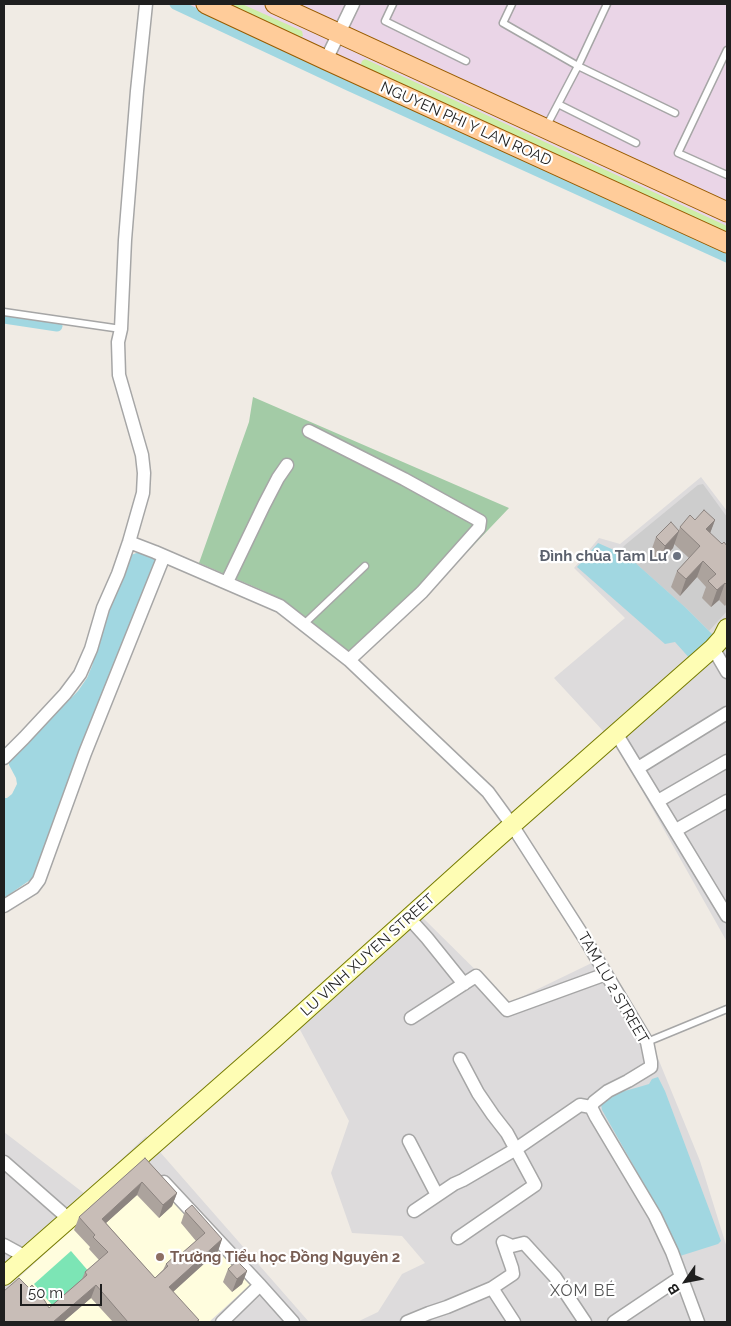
<!DOCTYPE html>
<html>
<head>
<meta charset="utf-8">
<style>
	body { margin:0 }
	#map { position:relative; width:731px; height:1326px; overflow:hidden; background:#f0ebe4; font-family:Raleway,sans-serif }
	canvas { display:block }
	.frame { position:absolute; inset:0; border:5px solid #1f1f1f; pointer-events:none }
	.north { position:absolute; left:661px; top:1256px; width:50px; height:50px; -webkit-text-stroke:4px #fff; paint-order:stroke; rotate:237deg; font-size:14px; font-weight:700; line-height:20px; text-align:center; color:#1f1f1f }
	.north::after { content:''; display:block; margin:auto; width:18px; height:22px; background:#1f1f1f; clip-path:polygon(50% 0,100% 100%,50% 72%,0 100%) }
	.scale { position:absolute; left:20px; top:1284px; width:82px; height:22px; box-sizing:border-box; border:2px solid #1f1f1f; border-top:0; padding-left:6px; font-size:15px; line-height:18px; white-space:nowrap; color:#1f1f1f; -webkit-text-stroke:4px #fff; paint-order:stroke }
</style>
</head>
<body>
<div id="map">
<canvas width="731" height="1326"></canvas>
<div class="frame"></div>
<div class="north">B</div>
<div class="scale">50 m</div>
</div>
<script>
const g = document.querySelector('canvas').getContext('2d');
g.lineJoin = 'round';
function fill(path, color) { g.fillStyle = color; g.fill(path, 'evenodd'); }
const poly = rows => new Path2D(rows.map(r => 'M' + r).join(''));
function stroke(path, color, width, dash) { g.strokeStyle = color; g.lineWidth = width; g.lineCap = dash ? 'butt' : 'round'; g.setLineDash(dash || []); g.stroke(path); }
function label(font, color, halo, rows, align = 'center') {
  g.font = font + ' Raleway,sans-serif'; g.lineWidth = 4.5; g.setLineDash([]); g.textBaseline = 'middle'; g.strokeStyle = halo; g.fillStyle = color; for (const [text, x, y, turn = 0] of rows) {
    g.save(); g.translate(x, y); g.rotate((+turn || 0) * Math.PI / 180); g.textAlign = isNaN(turn) ? turn : align; if (halo) g.strokeText(text, 0, 0); g.fillText(text, 0, 0); g.restore();
  }
}
fill(poly([
	[701,477,727,511,727,942,617,746,554,678,625,618,574,568,599,538,620,544],
	[420,915,509,1003,602,958,655,1051,700,1161,727,1248,727,1322,357,1322,378,1312,402,1274,425,1263,402,1236,352,1233,331,1173,349,1121,298,1026],
	[4,1132,85,1194,146,1136,309,1322,4,1322]
]), '#dddbdc');
fill(poly([
	[168,4,727,4,727,253]
]), '#ead5e7');
fill(poly([
	[141,1166,253,1282,209,1322,4,1322,4,1291]
]), '#fffdde');
fill(poly([
	[703,484,727,517,727,611,709,631,686,608,631,559,618,552,625,545,698,485]
]), '#cdcdcd');
fill(poly([
	[223,4,242,4,302,31,303,36,298,38],
	[365,59,727,226,727,235,364,67,361,64,362,61]
]), '#ceeea6');
fill(poly([
	[253,397,509,508,431,590,358,661,290,607,264,591,199,563,249,422]
]), '#a3cba6');
fill(poly([
	[71,1251,90,1273,53,1306,34,1284]
]), '#7ce5b5');
fill(poly([
	[598,543,623,554,631,559,686,608,719,641,692,661,675,642,665,644,577,567],
	[139,552,158,559,35,873,33,878,4,898,4,798,7,798,12,794,17,784,16,778,9,765,9,761,78,691,87,678,92,666,108,609,131,555],
	[658,1077,665,1091,721,1241,718,1244,680,1256,658,1209,602,1110,601,1104,610,1095,639,1087,649,1084,652,1079]
]), '#a1d7e1');
stroke(poly([
	[175,4,348,85,727,257],
	[4,318,57,326]
]), '#a1d7e1', 11);
const lane = poly([
	[393,4,385,21,466,61],
	[512,4,503,23,578,66,675,113],
	[727,50,678,153,727,175],
	[558,104,636,143],
	[546,127,578,66,607,4],
	[4,312,121,329],
	[304,624,365,566],
	[647,1042,727,1009]
]);
const street = poly([
	[326,60,353,4],
	[309,431,404,479,480,521,479,528,422,592,349,660],
	[129,542,155,552,280,606,349,660,488,792,512,825,585,939,647,1042,651,1062,651,1067,628,1081,608,1091,594,1102,591,1107,596,1117,655,1216,672,1252,698,1322],
	[227,582,264,505,278,478,287,465],
	[713,648,727,672],
	[616,733,727,916],
	[4,758,24,738,65,694,80,674,91,649,103,608,118,574,129,542,143,493,144,473,142,455,119,375,118,342,121,329,125,240,137,91,146,4],
	[638,768,727,713],
	[658,801,727,761],
	[676,830,727,801],
	[4,906,33,888,39,880,85,753,164,556],
	[409,918,427,938,464,984],
	[411,1018,476,976,507,1010,606,974],
	[409,1141,437,1195],
	[4,1162,69,1219],
	[164,1182,260,1285,293,1322],
	[414,1211,454,1184,463,1180,516,1149,580,1105,591,1107],
	[458,1238,535,1185,507,1133,493,1115,478,1093,460,1059],
	[4,1245,26,1257],
	[222,1322,260,1285],
	[407,1322,429,1313,447,1307,492,1288],
	[514,1322,492,1288,513,1274,512,1268,503,1242,512,1246,524,1243,555,1277,585,1322],
	[614,1322,681,1277]
]);
const secondary = poly([
	[4,1276,273,1040,494,841,713,648,722,638,727,628]
]);
const primary = poly([
	[206,4,326,60,727,243],
	[275,4,727,212]
]);
stroke(lane, '#a6a6a6', 9);
stroke(street, '#a6a6a6', 15);
stroke(secondary, '#767b00', 20);
stroke(primary, '#995c00', 21);
stroke(lane, '#fff', 6);
stroke(street, '#fff', 12);
stroke(secondary, '#fefdb4', 18);
stroke(primary, '#ffcc9a', 19);
fill(poly([
	[695,520,715,520,710,533,722,544,727,546,727,603,725,606,719,600,711,607,702,598,706,587,697,577,680,596,671,587,677,571,689,558,674,544,673,548,659,563,650,554,656,537,679,530,680,527],
	[145,1158,177,1193,172,1206,159,1218,137,1195,106,1223,155,1278,163,1270,166,1264,181,1254,196,1241,181,1223,185,1211,222,1239,218,1251,173,1292,198,1322,113,1322,91,1298,63,1322,4,1322,4,1291,29,1288,49,1308,82,1279,85,1272,99,1260,89,1249,90,1247,74,1230,79,1217],
	[228,1269,247,1271,242,1284,232,1292,223,1282]
]), '#aca39d');
fill(poly([
	[715,520,709,536,706,529],
	[679,531,673,548,659,563,665,546],
	[703,561,697,577,680,596,686,579],
	[725,583,719,600,711,607,717,590],
	[142,1182,137,1195,97,1231,102,1219],
	[177,1193,172,1206,159,1218,163,1205],
	[222,1239,218,1251,164,1300,169,1287],
	[247,1271,242,1284,232,1292,237,1279],
	[96,1285,91,1298,63,1322,53,1322]
]), '#8c8480');
const building = poly([
	[704,510,715,520,706,529,722,544,724,542,727,546,727,585,725,583,717,590,708,581,716,574,703,561,686,579,677,571,700,546,680,527,690,515,695,520,704,510],
	[671,522,679,531,665,546,656,537,671,522],
	[145,1158,177,1193,163,1205,142,1182,102,1219,155,1278,168,1266,166,1264,179,1252,181,1254,205,1233,185,1211,192,1205,222,1239,169,1287,199,1320,196,1322,128,1322,96,1285,53,1322,5,1322,4,1321,4,1291,19,1278,29,1288,32,1285,45,1301,49,1308,87,1275,85,1272,108,1252,93,1237,95,1235,79,1217,145,1158],
	[237,1261,247,1271,237,1279,228,1269,237,1261]
]);
fill(building, '#c8bdb7');
stroke(building, '#8c8480', 1);
for (const [x, y, r, color] of [
	[677,556,5,"#6b7280"],
	[160,1257,5,"#8d6e63"]
]) { const dot = new Path2D(); dot.arc(x, y, r, 0, 2 * Math.PI); g.fillStyle = color; g.fill(dot); stroke(dot, '#fff', 2); }
label('15px', '#1f1f1f', '#fff', [
	["NGUYEN PHI Y LAN ROAD",466,124,24],
	["LU VINH XUYEN STREET",368,955,-42],
	["TAM LU 2 STREET",613,988,60]
]);
label('bold 15px', '#5b616d', '#fff', [
	["Đình chùa Tam Lư",667,556]
], 'right');
label('bold 15px', '#785e54', '#fff', [
	["Trường Tiểu học Đồng Nguyên 2",170,1257]
], 'left');
g.letterSpacing = '1px';
label('16px', '#525252', '#fff', [
	["XÓM BÉ",583,1291]
]);
g.letterSpacing = '0px';
</script>
</body>
</html>
